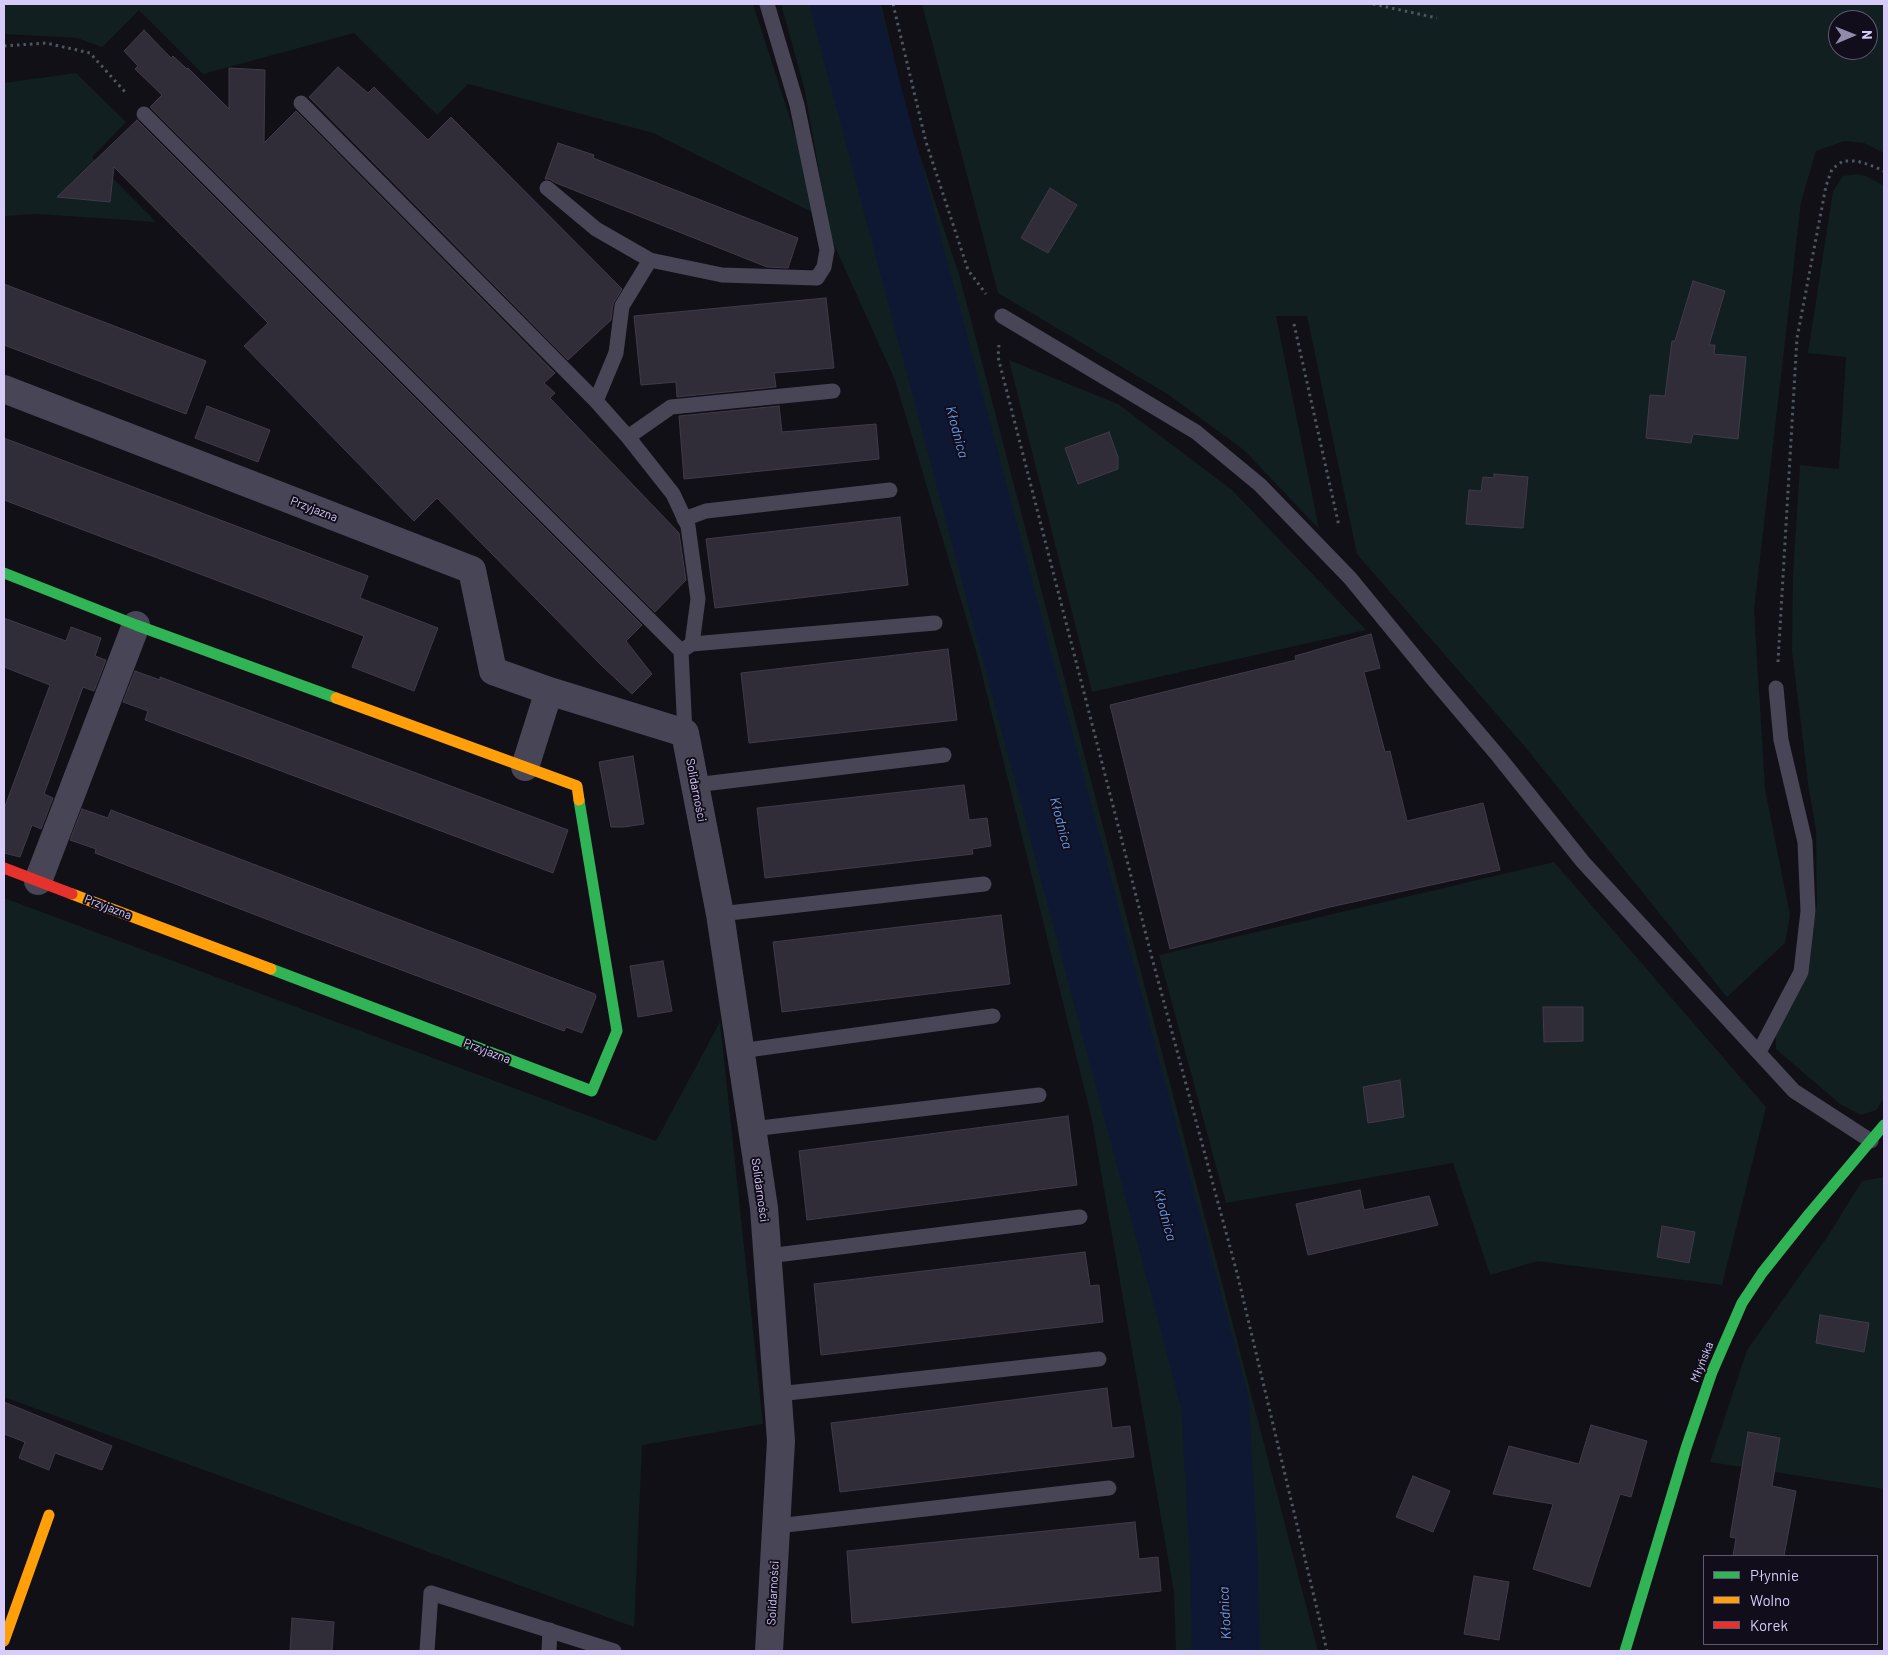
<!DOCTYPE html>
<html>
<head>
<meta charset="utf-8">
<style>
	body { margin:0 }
	#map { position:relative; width:1888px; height:1655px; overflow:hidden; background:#121017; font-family:Barlow,sans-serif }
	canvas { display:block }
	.frame { position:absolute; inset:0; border:5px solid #d7ccf9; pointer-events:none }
	.legend { position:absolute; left:1703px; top:1555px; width:175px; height:90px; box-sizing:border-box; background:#110d1a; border:1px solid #605973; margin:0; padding:6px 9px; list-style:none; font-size:15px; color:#d7ccf9 }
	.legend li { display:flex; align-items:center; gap:10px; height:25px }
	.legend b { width:25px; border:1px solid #605973 }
	.north { position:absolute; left:1828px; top:10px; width:50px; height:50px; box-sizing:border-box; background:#110d1a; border:1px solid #605973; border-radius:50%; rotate:89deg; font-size:14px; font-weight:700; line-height:20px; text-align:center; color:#d7ccf9 }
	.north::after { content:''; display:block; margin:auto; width:18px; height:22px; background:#928aaa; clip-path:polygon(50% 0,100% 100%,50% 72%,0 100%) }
</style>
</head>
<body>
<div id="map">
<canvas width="1888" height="1655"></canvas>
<div class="frame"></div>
<ul class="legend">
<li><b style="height:6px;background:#30b455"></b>Płynnie</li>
<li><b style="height:6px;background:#ff9f0a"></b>Wolno</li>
<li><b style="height:6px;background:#e5322d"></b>Korek</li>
</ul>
<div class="north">N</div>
</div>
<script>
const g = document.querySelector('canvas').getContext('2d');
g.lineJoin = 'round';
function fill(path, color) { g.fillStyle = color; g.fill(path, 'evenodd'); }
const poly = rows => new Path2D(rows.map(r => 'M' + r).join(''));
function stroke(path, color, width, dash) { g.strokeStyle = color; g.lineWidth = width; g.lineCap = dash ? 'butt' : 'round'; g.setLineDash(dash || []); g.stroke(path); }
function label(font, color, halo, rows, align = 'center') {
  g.font = font + ' Barlow,sans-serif'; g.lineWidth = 4; g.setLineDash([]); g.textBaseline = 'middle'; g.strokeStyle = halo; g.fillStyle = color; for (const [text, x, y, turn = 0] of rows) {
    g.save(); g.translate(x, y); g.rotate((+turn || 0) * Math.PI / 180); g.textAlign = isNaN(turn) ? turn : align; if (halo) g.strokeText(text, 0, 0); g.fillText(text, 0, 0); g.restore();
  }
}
fill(poly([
	[4,4,753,4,822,217,653,133,468,84,437,115,354,33,203,74,139,10,102,47,77,38,4,34],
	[781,4,821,4,976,599,1191,1395,1199,1445,1204,1501,1208,1651,1176,1651,1174,1592,1092,1120,977,654,895,380,831,238,804,87],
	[854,4,881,4,910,125,960,278,1318,1651,1237,1651,1226,1409],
	[922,4,1884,4,1884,153,1864,143,1844,141,1816,151,1801,202,1754,610,1765,789,1790,915,1785,943,1727,997,1526,748,1357,554,1307,316,1276,316,1319,529,1244,450,1169,395,998,293],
	[1838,20,1868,20,1868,50,1838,50],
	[76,73,126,122,92,157,156,222,38,214,4,216,4,83],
	[1857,174,1866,176,1884,186,1884,1098,1876,1110,1861,1115,1840,1104,1776,1049,1776,1036,1807,967,1817,904,1816,830,1809,790,1792,651,1793,575,1800,465,1839,469,1846,357,1808,353,1833,191,1843,176],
	[1009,360,1118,404,1232,490,1366,630,1092,692],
	[1554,862,1766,1107,1722,1285,1538,1261,1490,1275,1453,1163,1226,1203,1159,955],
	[4,898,656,1141,720,1022,763,1424,642,1445,634,1627,4,1397],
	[1884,1177,1884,1489,1710,1462,1747,1350,1828,1236,1862,1181]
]), '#111f21');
stroke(poly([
	[844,4,1215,1403,1224,1562,1226,1651]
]), '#0f1833', 68);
const building = poly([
	[144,30,171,58,173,56,187,69,188,68,229,109,229,68,265,70,264,143,296,111,555,373,544,383,555,393,550,398,679,533,686,580,655,612,150,107,162,95,135,69,138,66,124,51,144,30],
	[338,67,368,93,374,87,428,140,451,117,622,289,613,304,611,320,568,360,309,97,338,67],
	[137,120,642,625,626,641,652,674,632,694,601,665,437,498,414,521,244,346,268,323,114,167,110,202,57,197,137,120],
	[558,143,594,155,593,158,798,238,788,268,767,267,556,183,549,179,545,179,558,143],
	[1050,188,1077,205,1048,253,1021,238,1050,188],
	[1693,281,1725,291,1709,345,1715,345,1714,354,1746,357,1738,439,1693,434,1691,443,1646,438,1650,395,1665,396,1672,341,1675,341,1693,281],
	[4,284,206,361,186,414,4,345,4,284],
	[826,298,834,368,774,373,776,387,677,397,676,382,641,385,634,316,826,298],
	[207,406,270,430,258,462,195,438,207,406],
	[779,406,782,432,876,424,879,459,684,479,679,416,779,406],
	[1109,432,1118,457,1118,469,1078,484,1065,448,1109,432],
	[4,438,368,576,360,598,438,628,414,691,352,667,364,636,4,500,4,438],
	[1494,474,1528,477,1523,528,1466,524,1469,490,1481,491,1483,477,1494,478,1494,474],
	[900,517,908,585,715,608,706,539,900,517],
	[4,618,66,641,71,627,101,638,95,656,106,660,94,691,83,687,44,794,53,798,41,829,32,825,20,857,4,853,4,809,50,685,4,667,4,618],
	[1371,634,1380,668,1364,672,1385,752,1390,751,1407,821,1483,803,1500,870,1330,907,1170,949,1110,705,1296,660,1295,656,1371,634],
	[948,649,957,720,749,743,741,673,948,649],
	[135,671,160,680,160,677,568,830,553,873,145,720,148,711,123,702,135,671],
	[633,756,644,824,624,827,611,827,599,762,633,756],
	[964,785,969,820,987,818,991,846,972,849,973,854,765,878,757,808,964,785],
	[82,809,108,818,111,810,595,994,596,997,582,1033,566,1027,564,1031,300,932,95,853,96,849,70,840,82,809],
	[1001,915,1010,984,782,1012,773,942,1001,915],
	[663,961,672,1011,638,1017,630,966,663,961],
	[1543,1007,1583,1007,1583,1041,1544,1042,1543,1007],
	[1400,1080,1404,1117,1368,1123,1363,1087,1400,1080],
	[1068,1116,1077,1185,807,1220,799,1151,1068,1116],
	[1360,1190,1364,1210,1429,1196,1438,1225,1308,1255,1296,1204,1360,1190],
	[1662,1226,1695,1232,1689,1263,1657,1257,1662,1226],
	[1085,1252,1090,1286,1099,1285,1103,1322,821,1355,814,1284,1085,1252],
	[1820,1315,1869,1323,1864,1352,1816,1343,1820,1315],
	[1107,1388,1112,1428,1130,1426,1134,1457,840,1492,831,1423,1107,1388],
	[4,1402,112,1446,102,1470,55,1453,49,1470,19,1458,25,1442,4,1434,4,1402],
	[1591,1425,1647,1441,1631,1497,1620,1494,1590,1587,1533,1569,1553,1504,1493,1494,1509,1446,1579,1464,1591,1425],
	[1748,1432,1780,1438,1772,1486,1796,1491,1784,1556,1733,1556,1736,1538,1730,1537,1748,1432],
	[1413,1476,1450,1491,1433,1532,1396,1517,1413,1476],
	[1135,1522,1139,1559,1158,1557,1161,1591,852,1623,847,1551,1135,1522],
	[1474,1576,1509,1582,1499,1640,1464,1634,1474,1576],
	[292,1618,334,1622,332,1651,290,1651,292,1618]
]);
fill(building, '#302d39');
stroke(building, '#403a4a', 1);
stroke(poly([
	[893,4,926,142,968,270,986,294],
	[1373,4,1437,18],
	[4,46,46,43,90,53,126,93],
	[1294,324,1339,526],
	[999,345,998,357,1152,958,1237,1273,1327,1651],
	[1778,662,1797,338,1826,186,1832,169,1843,161,1857,161,1870,165,1884,171]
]), '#4d5661', 3, [2.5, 4]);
stroke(poly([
	[301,103,596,401,628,437,673,494,688,526,698,599,692,644,681,651],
	[144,114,681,651,685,733],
	[547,188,596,229,650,260],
	[1002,316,1196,432,1260,485,1350,578,1432,678,1499,757,1583,862,1794,1091,1871,1141],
	[596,401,616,353,622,306,650,260,722,275,817,278,824,267,827,250,797,105,767,4],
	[628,437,671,407,833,391],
	[684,519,706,511,890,490],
	[692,644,935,623],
	[695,785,944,755],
	[720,914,984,884],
	[740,1051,993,1016],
	[1759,1052,1801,972,1808,911,1805,842,1781,740,1776,688],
	[752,1129,1039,1095],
	[768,1256,1080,1217],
	[778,1394,1099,1359],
	[777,1526,1109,1488],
	[427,1651,431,1593,614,1651],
	[549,1651,550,1630]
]), '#484656', 15);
stroke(poly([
	[4,389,472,570,493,671,549,691,525,767],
	[549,691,685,733,720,914,764,1208,781,1441,769,1651],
	[38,881,136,625]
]), '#484656', 28);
stroke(poly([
	[4,573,136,625,336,698],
	[271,969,592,1091,617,1031,579,800],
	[1625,1651,1686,1448,1712,1372,1742,1303,1762,1273,1809,1214,1884,1125]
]), '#30b455', 11);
stroke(poly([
	[336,698,577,786,579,800],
	[72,894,271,969],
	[4,1641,49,1515]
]), '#ff9f0a', 11);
stroke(poly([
	[4,868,72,894]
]), '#e5322d', 11);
label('12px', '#d7ccf9', '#110d1a', [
	["Przyjazna",314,509,21],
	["Solidarności",696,790,79],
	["Przyjazna",108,907,21],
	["Przyjazna",487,1051,21],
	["Solidarności",760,1190,82],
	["Młyńska",1702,1362,-68],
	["Solidarności",773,1593,-87]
]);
label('italic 14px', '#679dec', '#110d1a', [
	["Kłodnica",957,432,75],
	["Kłodnica",1061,823,75],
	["Kłodnica",1165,1215,75],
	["Kłodnica",1225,1613,-93]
]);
</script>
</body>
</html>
